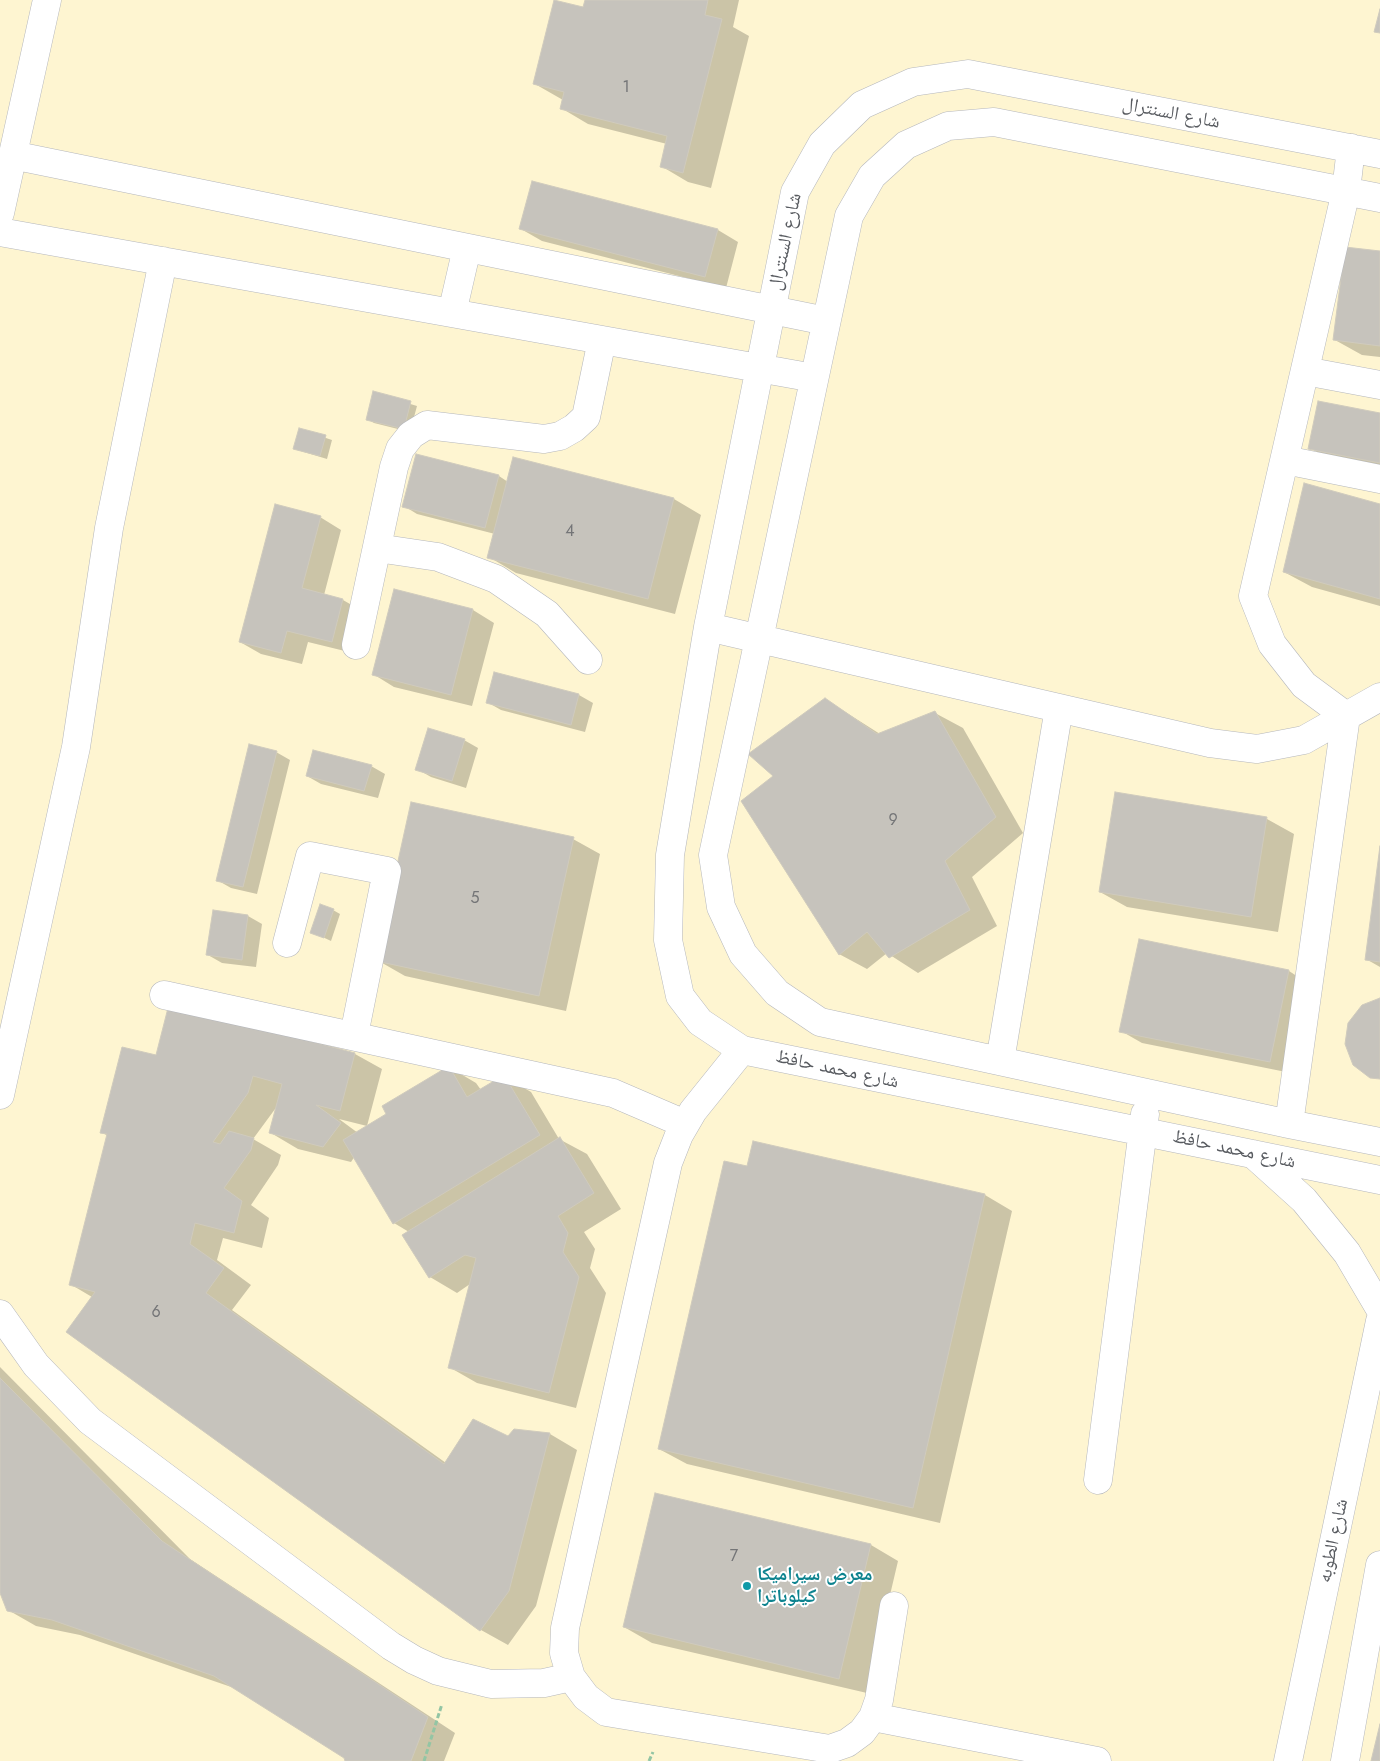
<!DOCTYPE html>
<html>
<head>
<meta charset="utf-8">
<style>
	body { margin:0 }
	canvas { display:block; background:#ece9df }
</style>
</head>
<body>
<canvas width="1380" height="1761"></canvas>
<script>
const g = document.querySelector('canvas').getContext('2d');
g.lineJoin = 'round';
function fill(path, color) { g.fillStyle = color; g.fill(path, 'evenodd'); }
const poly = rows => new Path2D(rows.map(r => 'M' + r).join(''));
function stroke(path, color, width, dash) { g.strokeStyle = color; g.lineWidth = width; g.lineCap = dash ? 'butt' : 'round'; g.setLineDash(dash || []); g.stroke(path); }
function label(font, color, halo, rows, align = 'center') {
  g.font = font + ' Jost,"Noto Naskh Arabic",sans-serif'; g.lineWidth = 4; g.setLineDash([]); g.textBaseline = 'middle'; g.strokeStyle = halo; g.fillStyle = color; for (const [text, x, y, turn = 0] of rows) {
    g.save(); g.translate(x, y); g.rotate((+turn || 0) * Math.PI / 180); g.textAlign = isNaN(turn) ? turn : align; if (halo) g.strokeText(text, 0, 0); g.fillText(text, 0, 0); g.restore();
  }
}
fill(poly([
	[0,0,1380,0,1380,1761,0,1761]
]), '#fef5d1');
fill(poly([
	[586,0,739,0,733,27,749,36,711,188,688,182,661,166,667,144,588,124,561,108,563,100,535,84,584,9],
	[521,229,718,230,738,242,726,288,542,241],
	[1380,252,1380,357,1362,355,1335,340],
	[374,393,417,406,410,432,374,423,367,419],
	[1380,414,1380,467,1324,456,1310,448],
	[299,429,332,440,327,459,294,449],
	[499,476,508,482,674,499,701,515,675,614,516,573,489,557,495,534,417,514,404,506],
	[1380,506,1380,606,1312,587,1284,572],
	[320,517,341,530,324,595,343,600,364,612,353,653,308,642,302,664,261,654,240,642],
	[395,591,473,610,494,623,472,706,394,687,373,674],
	[579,695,593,703,585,732,501,710,487,702],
	[825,699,880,734,935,713,963,728,1023,833,972,877,997,926,918,973,887,953,867,969,839,954,775,777],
	[464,740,478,748,466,788,431,777,417,769],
	[276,752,290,760,257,894,231,888,217,880],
	[371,766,385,774,378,798,321,784,307,776],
	[1116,794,1267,819,1294,834,1278,932,1127,907,1100,892],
	[573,839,600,854,566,1011,405,976,377,960],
	[1380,856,1380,967,1366,959],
	[333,910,340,914,331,941,312,932],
	[214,912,248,916,262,924,256,967,222,963,208,955],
	[1289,971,1309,984,1291,1073,1142,1043,1121,1031],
	[355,1054,382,1069,367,1126,339,1119,358,1133,388,1114,449,1067,476,1083,481,1090,504,1076,531,1092,559,1139,587,1154,621,1209,584,1232,595,1249,590,1268,606,1293,576,1408,477,1383,449,1367,470,1284,457,1293,430,1277,409,1232,394,1223,355,1156,351,1162,298,1149,271,1133,278,1105,253,1139,281,1155,278,1165,251,1205,269,1218,262,1248,223,1238,217,1260,251,1285,232,1310,446,1463,508,1438,550,1434,577,1450,536,1606,508,1645,481,1630,67,1332,92,1297,70,1284,108,1136,101,1132,157,1057],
	[754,1142,985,1195,1012,1211,940,1523,687,1464,659,1449,748,1167],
	[0,1367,190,1559,455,1733,444,1761,346,1761,346,1757,237,1689,80,1635,36,1626,8,1610,0,1590],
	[656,1494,871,1545,898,1561,867,1693,652,1643,624,1627]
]), '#0003');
const building = poly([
	[554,0,583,7,585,0,708,0,705,15,722,19,683,173,660,167,667,136,560,109,564,92,533,84,554,0],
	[1380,9,1380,33,1374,32,1380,9],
	[532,181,718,229,705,277,519,229,532,181],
	[1345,247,1380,251,1380,346,1333,340,1345,247],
	[373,391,411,401,404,429,366,420,373,391],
	[1318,401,1380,413,1380,463,1308,449,1318,401],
	[299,428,326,435,320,456,293,449,299,428],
	[416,454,499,475,485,528,402,507,416,454],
	[513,457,674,498,648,599,487,558,513,457],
	[1304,483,1380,504,1380,599,1283,572,1304,483],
	[275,504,321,516,302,588,343,599,332,642,287,631,281,653,239,642,275,504],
	[394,589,473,609,451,695,372,675,394,589],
	[494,672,579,694,571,725,486,703,494,672],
	[825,698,877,734,935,711,996,817,945,861,970,910,889,958,867,932,839,955,741,801,773,776,748,754,825,698],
	[428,728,465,739,452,781,415,770,428,728],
	[249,744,277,751,243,887,216,881,249,744],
	[313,750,372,765,364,791,306,776,313,750],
	[1115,792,1267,817,1251,917,1099,892,1115,792],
	[411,802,574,837,539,996,376,961,411,802],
	[1380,846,1380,962,1365,960,1380,846],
	[320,904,334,909,324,938,310,933,320,904],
	[213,910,248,915,242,960,206,955,213,910],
	[1139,939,1289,970,1270,1062,1119,1032,1139,939],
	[1380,998,1380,1079,1370,1078,1353,1065,1345,1044,1348,1023,1362,1005,1380,998],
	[169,1004,355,1053,340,1111,316,1105,341,1123,323,1147,269,1133,282,1084,253,1076,248,1093,213,1142,220,1144,229,1131,254,1138,251,1150,224,1188,242,1201,234,1233,195,1223,190,1244,224,1268,206,1293,444,1464,473,1419,508,1436,514,1429,550,1433,509,1591,480,1631,66,1332,95,1292,69,1285,107,1134,100,1133,122,1047,156,1055,169,1004],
	[449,1066,467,1097,504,1075,540,1135,393,1224,343,1140,386,1114,382,1106,449,1066],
	[560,1137,594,1193,558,1216,568,1233,563,1252,579,1277,549,1393,448,1368,476,1258,465,1255,429,1278,402,1235,560,1137],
	[753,1141,985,1194,913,1508,658,1449,724,1161,747,1166,753,1141],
	[0,1378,162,1541,428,1717,411,1761,345,1761,344,1758,214,1676,52,1620,7,1611,0,1593,0,1378],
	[655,1493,871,1544,839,1679,623,1627,655,1493],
	[1380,1724,1380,1761,1371,1761,1380,1724]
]);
fill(building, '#c6c3bc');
stroke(building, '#d0cbbd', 1);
const minor = poly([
	[1380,154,968,74,913,82,862,105,822,144,795,192,708,627,670,855,668,940,680,996,700,1022,742,1050,1380,1180],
	[12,155,826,321],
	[1380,198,994,122,948,126,906,145,872,176,849,216,713,855,721,907,743,954,777,993,820,1022,1289,1124,1380,1142],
	[0,213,47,0],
	[0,232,814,378],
	[452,313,467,248],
	[1305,371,1380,385],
	[1285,460,1380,479],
	[377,548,438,557,496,579,547,614,588,660],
	[708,627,1210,743,1257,749,1304,740,1380,697],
	[356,645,394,467,400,449,411,435,427,425,544,439,560,436,574,428,586,417,602,340],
	[287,943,310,856,387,871,354,1035],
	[164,995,613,1093,685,1124],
	[742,1050,693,1111,679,1135,668,1163,565,1628,564,1653,571,1677,586,1697,606,1712,830,1749,847,1743,862,1732,873,1717,879,1700,894,1606],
	[1000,1061,1059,708],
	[0,1095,76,747,109,528,163,261],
	[1289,1124,1346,716,1304,685,1272,644,1253,596,1346,191,1351,148],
	[1253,1154,1304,1200,1347,1253,1380,1309],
	[0,1314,36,1365,90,1421,391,1646,414,1660,438,1671,491,1684,544,1683,571,1677],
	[1098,1480,1145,1114],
	[873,1717,1097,1761],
	[1288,1761,1380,1321],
	[1345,1761,1380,1565]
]);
stroke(minor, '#b5b7bc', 29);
stroke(poly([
	[424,1761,442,1704],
	[649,1761,653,1752]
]), '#93c5a4', 3, [5, 2.5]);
stroke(minor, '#fff', 28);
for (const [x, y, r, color] of [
	[747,1586,5,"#0f9aa8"]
]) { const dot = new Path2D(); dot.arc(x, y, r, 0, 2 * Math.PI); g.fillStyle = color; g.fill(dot); stroke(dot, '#fff', 2); }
label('16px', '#747577', null, [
	["1",626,88],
	["4",570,532],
	["9",893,821],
	["5",475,899],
	["6",156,1313],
	["7",734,1557]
]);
label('19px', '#585b60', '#fff', [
	["شارع السنترال",1171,114,11],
	["شارع السنترال",786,242,-78],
	["شارع محمد حافظ",837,1070,12],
	["شارع محمد حافظ",1234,1150,12],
	["شارع الطوبه",1334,1541,-78]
]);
label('bold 19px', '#0d838f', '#fff', [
	["معرض سيراميكا",757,1575],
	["كيلوباترا",757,1597]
], 'left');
</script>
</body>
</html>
